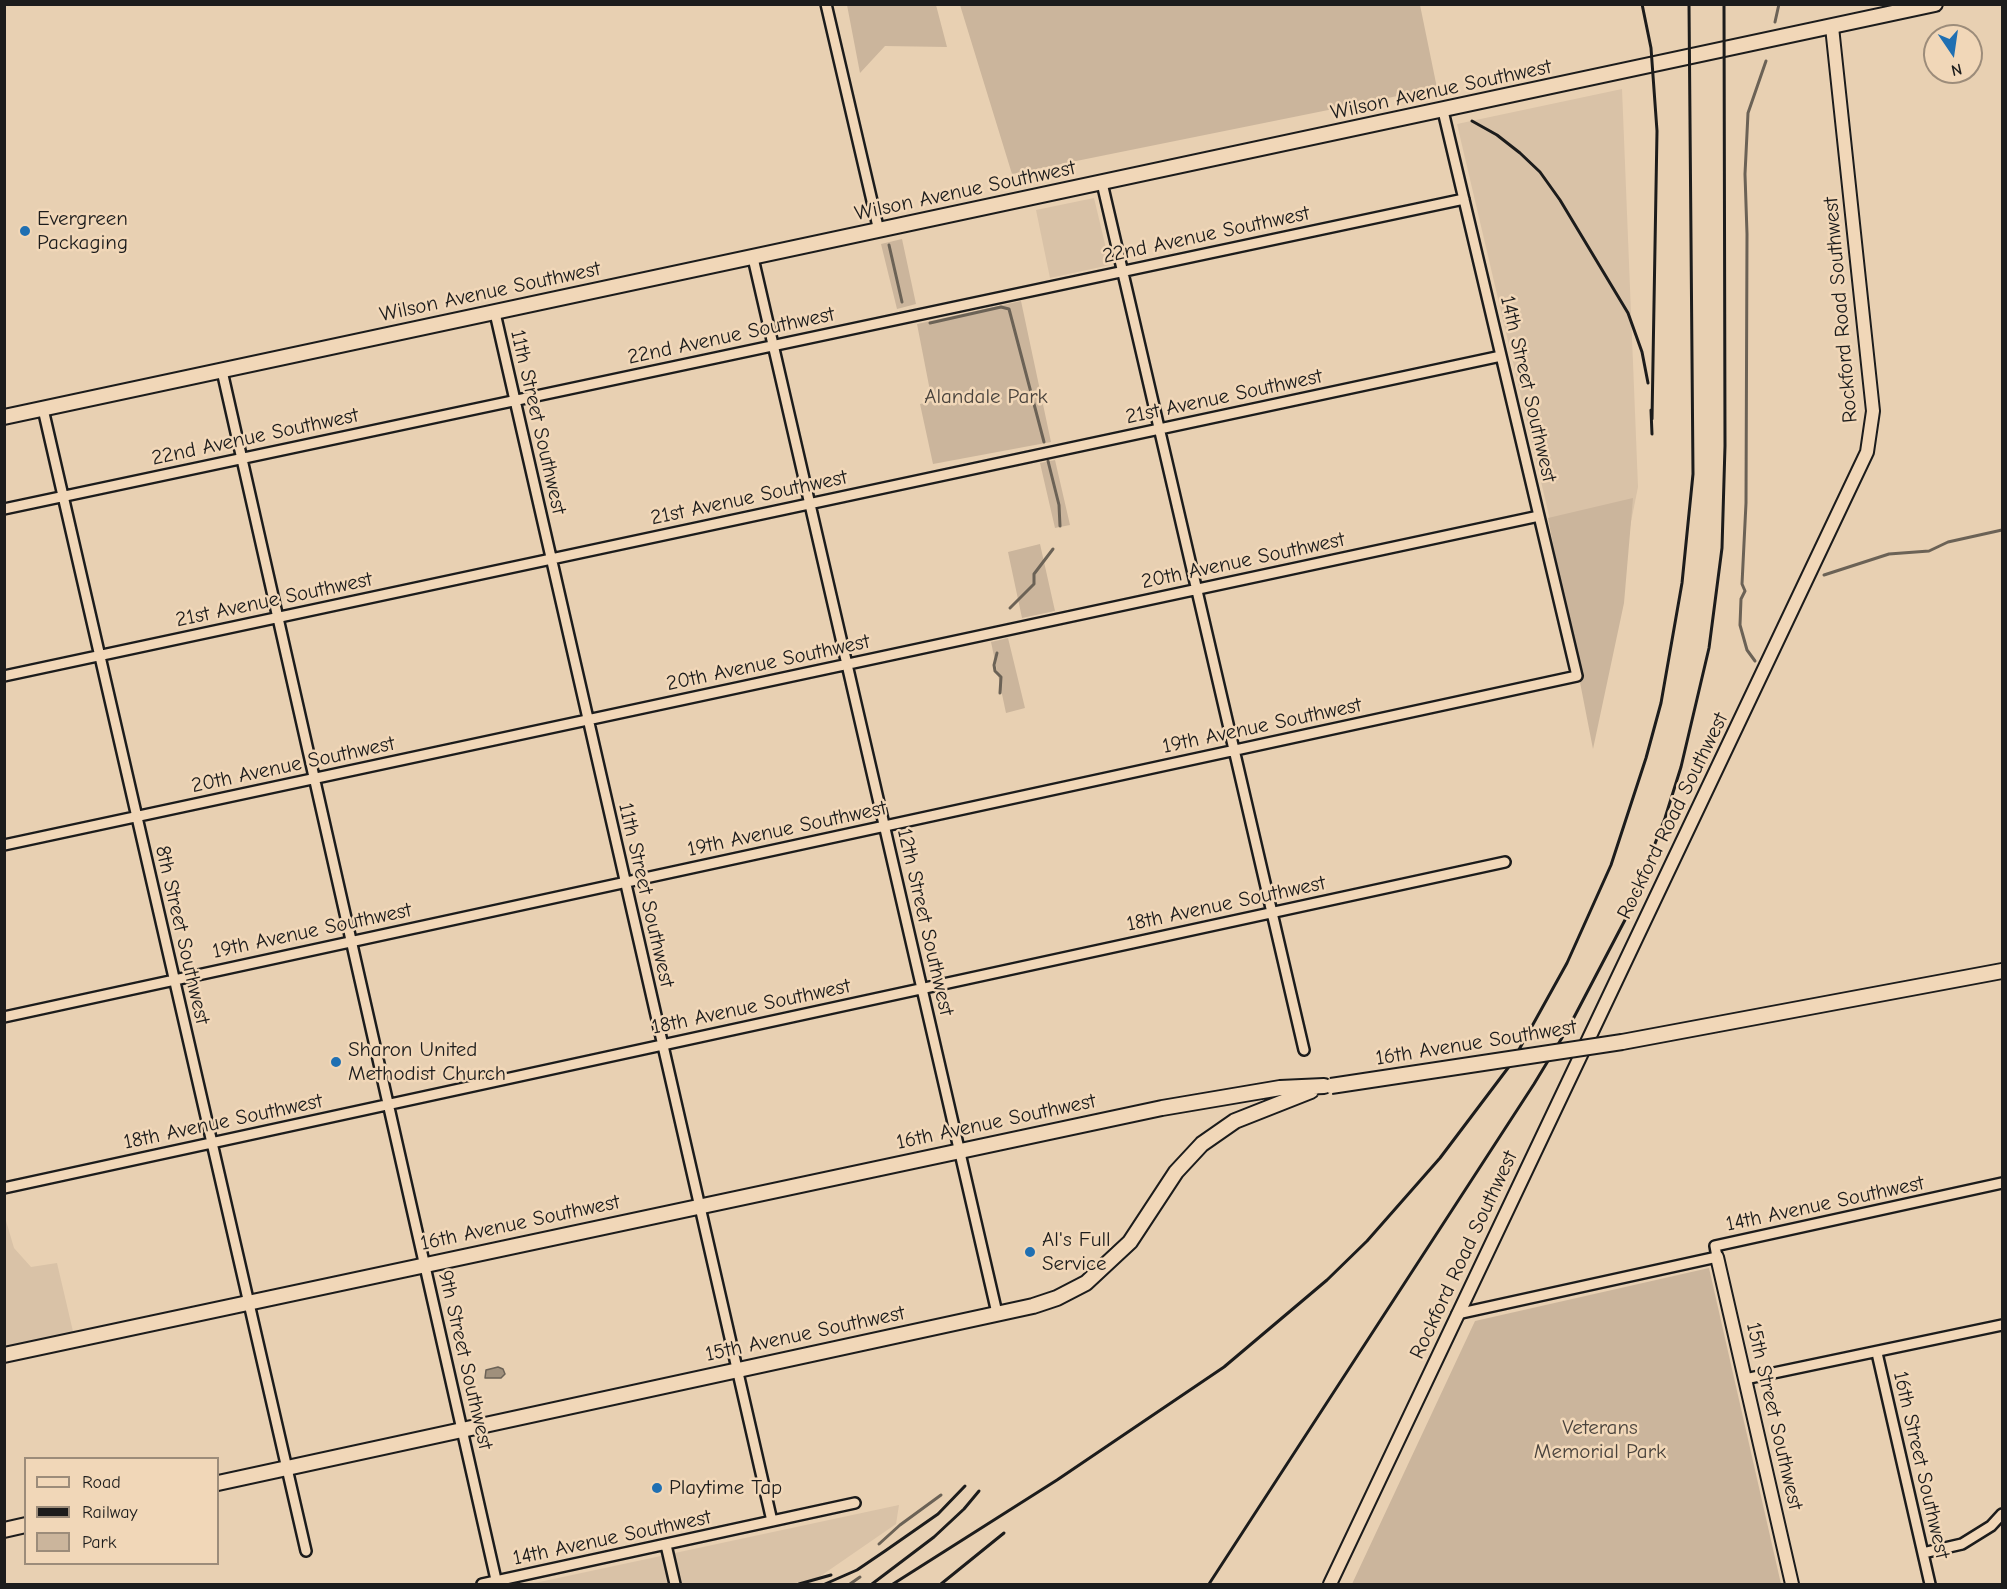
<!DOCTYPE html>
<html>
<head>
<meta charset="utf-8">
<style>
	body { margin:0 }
	#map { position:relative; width:2007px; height:1589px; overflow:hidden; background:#e8d0b2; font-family:"Comic Neue",sans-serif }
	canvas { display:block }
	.frame { position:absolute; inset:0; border:6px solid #1c1c1c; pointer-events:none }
	.legend { position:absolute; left:24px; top:1457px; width:195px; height:108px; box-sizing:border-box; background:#f1d7b8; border:2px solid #9c8c7a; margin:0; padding:8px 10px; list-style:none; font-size:18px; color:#1c1c1c }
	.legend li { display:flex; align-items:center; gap:12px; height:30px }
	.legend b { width:30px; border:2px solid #9c8c7a }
	.north { position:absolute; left:1923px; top:24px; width:60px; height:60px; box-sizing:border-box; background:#f1d7b8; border:2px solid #9c8c7a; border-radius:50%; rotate:167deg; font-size:16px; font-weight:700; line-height:24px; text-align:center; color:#1c1c1c }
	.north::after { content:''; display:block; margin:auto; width:21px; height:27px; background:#1f6fb2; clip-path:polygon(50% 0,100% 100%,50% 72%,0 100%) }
</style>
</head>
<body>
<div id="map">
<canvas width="2007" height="1589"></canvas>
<div class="frame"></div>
<ul class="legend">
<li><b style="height:8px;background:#f1d7b8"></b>Road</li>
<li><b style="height:8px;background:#1c1c1c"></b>Railway</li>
<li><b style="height:16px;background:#cbb59c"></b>Park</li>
</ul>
<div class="north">N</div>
</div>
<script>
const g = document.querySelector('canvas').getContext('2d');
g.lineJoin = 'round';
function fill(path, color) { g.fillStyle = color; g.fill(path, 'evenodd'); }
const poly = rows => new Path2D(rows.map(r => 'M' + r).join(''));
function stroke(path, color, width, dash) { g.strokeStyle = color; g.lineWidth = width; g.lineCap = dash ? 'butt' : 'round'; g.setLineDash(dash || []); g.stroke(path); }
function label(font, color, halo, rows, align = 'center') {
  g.font = font + ' "Comic Neue",sans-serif'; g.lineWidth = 5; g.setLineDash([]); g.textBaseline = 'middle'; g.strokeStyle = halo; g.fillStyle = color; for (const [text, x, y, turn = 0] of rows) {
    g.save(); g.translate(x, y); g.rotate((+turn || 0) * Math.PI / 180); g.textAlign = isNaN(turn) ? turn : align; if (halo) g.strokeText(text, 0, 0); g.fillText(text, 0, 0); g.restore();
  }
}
fill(poly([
	[1622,89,1638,487,1594,707,1457,124],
	[1094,198,1110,265,1050,278,1036,210],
	[4,1214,14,1248,31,1267,57,1263,75,1340,5,1355],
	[899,1505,896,1524,809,1584,530,1584]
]), '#d9c2a7');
fill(poly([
	[847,5,936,5,947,47,885,46,860,73],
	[960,5,1420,5,1437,88,1012,174],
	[902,239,916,304,897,309,881,244],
	[1021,301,1051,442,933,464,920,404,932,401,917,324],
	[1055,460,1070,525,1055,528,1040,463],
	[1633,498,1624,603,1593,749,1548,518],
	[1040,544,1055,611,1022,618,1008,552],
	[1008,638,1025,708,1006,713,991,642],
	[1709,1268,1781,1584,1352,1584,1475,1321]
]), '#cbb59c');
const water = poly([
	[498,1367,503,1369,505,1374,501,1378,485,1378,486,1370,498,1367]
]);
fill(water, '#a0907c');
stroke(water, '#6b6256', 1.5);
stroke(poly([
	[1775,22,1779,4],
	[889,245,902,302],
	[930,323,1001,307,1009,309,1044,442],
	[1048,461,1059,505,1060,526],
	[1824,575,1889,554,1929,551,1948,542,2002,530],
	[1010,608,1034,584,1034,574,1053,549],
	[997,653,994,665,995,671,1001,677,1000,693],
	[1755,661,1747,650,1740,625,1741,599,1745,591,1742,584,1746,503,1747,234,1745,174,1748,113,1766,61],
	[879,1544,900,1525,941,1495],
	[850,1584,860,1577]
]), '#6b6256', 3);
const minor = poly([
	[826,4,879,231],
	[1102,183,1304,1050],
	[753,258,997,1313],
	[495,313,772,1521],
	[222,371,497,1584],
	[43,409,306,1551],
	[4,509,1464,199],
	[4,676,1501,356],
	[4,845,1539,516],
	[4,1017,1577,676,1443,111],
	[4,1188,1505,862],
	[1457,1314,1717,1257,1715,1246,2002,1183],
	[1877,1353,1930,1584],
	[1745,1379,2002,1325],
	[666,1545,675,1584],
	[1923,1553,1962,1544,1991,1526,2002,1514],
	[482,1584,855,1503]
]);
const tertiary = poly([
	[1717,1257,1792,1584],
	[1330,1584,1867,452,1873,411,1832,27]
]);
const secondary = poly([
	[4,417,1935,4],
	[1622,1042,2002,971],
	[4,1355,1162,1108,1280,1088,1324,1086],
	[218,1483,1033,1306,1057,1298,1086,1283,1130,1242,1176,1172,1202,1144,1235,1121,1311,1091],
	[4,1530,26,1525]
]);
stroke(minor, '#1c1c1c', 14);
stroke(tertiary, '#1c1c1c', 16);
stroke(secondary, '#1c1c1c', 18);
stroke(minor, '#f1d7b8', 9);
stroke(tertiary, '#f1d7b8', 12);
stroke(secondary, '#f1d7b8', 14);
stroke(poly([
	[1642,4,1651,48,1657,131,1652,419],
	[1472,121,1497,135,1520,153,1540,172,1560,200,1628,313,1642,352,1648,383],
	[1651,410,1652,434],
	[799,1584,831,1575],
	[825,1584,857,1570,885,1551,938,1514,965,1486],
	[872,1584,934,1537,964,1509,979,1491],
	[893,1584,1057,1480,1224,1367,1327,1280,1367,1241,1440,1158,1511,1064,1567,963,1611,865,1646,758,1661,703,1682,583,1693,474,1689,4],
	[941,1584,1004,1533],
	[1209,1584,1534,1084,1571,1023,1626,918,1665,818,1681,767,1709,648,1722,548,1725,446,1724,4]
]), '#1c1c1c', 3);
const secondaryBridge = poly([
	[1331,1086,1622,1042]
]);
stroke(secondaryBridge, '#1c1c1c', 18, []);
stroke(secondaryBridge, '#f1d7b8', 14);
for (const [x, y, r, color] of [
	[25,231,6,"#1f6fb2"],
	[336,1062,6,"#1f6fb2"],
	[1030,1252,6,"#1f6fb2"],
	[657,1488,6,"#1f6fb2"]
]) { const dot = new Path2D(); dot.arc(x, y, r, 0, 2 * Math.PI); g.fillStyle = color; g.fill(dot); stroke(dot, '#f1d7b8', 2); }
label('21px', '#1c1c1c', '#f1d7b8', [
	["Wilson Avenue Southwest",1441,90,-12],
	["Wilson Avenue Southwest",965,191,-12],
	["22nd Avenue Southwest",1206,235,-12],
	["Wilson Avenue Southwest",490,292,-12],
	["Rockford Road Southwest",1841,310,-95],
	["22nd Avenue Southwest",731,336,-12],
	["14th Street Southwest",1528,389,77],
	["21st Avenue Southwest",1224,397,-12],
	["11th Street Southwest",538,422,77],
	["22nd Avenue Southwest",255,437,-12],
	["21st Avenue Southwest",749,498,-12],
	["20th Avenue Southwest",1243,561,-12],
	["21st Avenue Southwest",274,600,-12],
	["20th Avenue Southwest",768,663,-12],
	["19th Avenue Southwest",1262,726,-12],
	["20th Avenue Southwest",293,765,-12],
	["Rockford Road Southwest",1673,816,-64],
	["19th Avenue Southwest",787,829,-12],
	["11th Street Southwest",646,895,77],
	["18th Avenue Southwest",1226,904,-12],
	["12th Street Southwest",925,922,77],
	["19th Avenue Southwest",312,931,-12],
	["8th Street Southwest",182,935,77],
	["18th Avenue Southwest",751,1007,-12],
	["16th Avenue Southwest",1476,1043,-9],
	["18th Avenue Southwest",223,1122,-12],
	["16th Avenue Southwest",996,1122,-12],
	["14th Avenue Southwest",1825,1204,-12],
	["16th Avenue Southwest",520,1223,-12],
	["Rockford Road Southwest",1464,1255,-65],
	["15th Avenue Southwest",805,1334,-12],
	["9th Street Southwest",465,1360,77],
	["15th Street Southwest",1774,1416,77],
	["16th Street Southwest",1921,1465,77],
	["14th Avenue Southwest",612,1538,-12]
]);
label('21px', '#1c1c1c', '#f1d7b8', [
	["Evergreen",37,219],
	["Packaging",37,243],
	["Sharon United",348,1050],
	["Methodist Church",348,1074],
	["Al's Full",1042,1240],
	["Service",1042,1264],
	["Playtime Tap",669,1488]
], 'left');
label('21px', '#48423c', '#f1d7b8', [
	["Alandale Park",986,397],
	["Veterans",1600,1428],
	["Memorial Park",1600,1452]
]);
</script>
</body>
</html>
